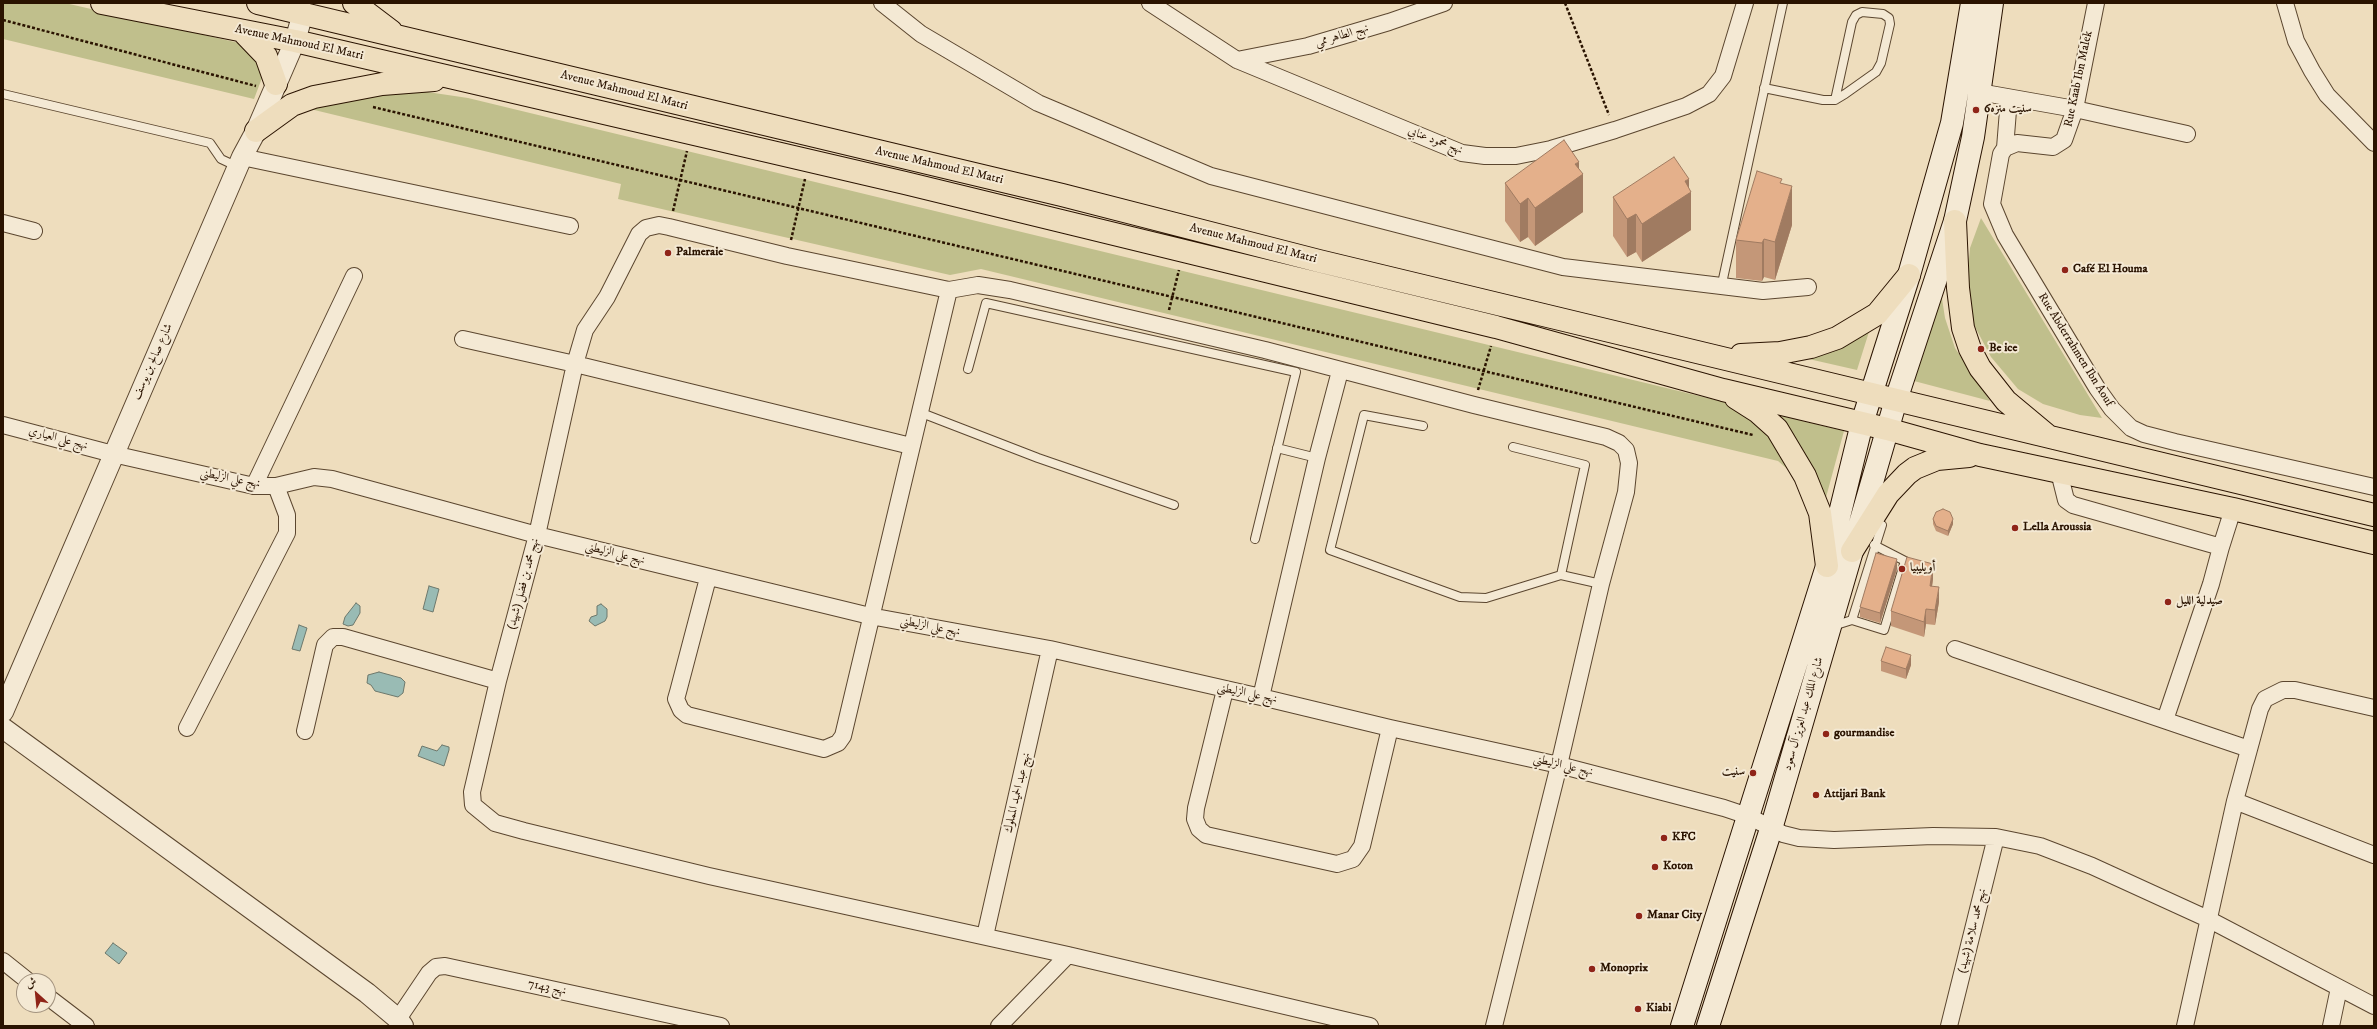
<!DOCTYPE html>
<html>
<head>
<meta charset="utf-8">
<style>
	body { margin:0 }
	#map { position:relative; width:2377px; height:1029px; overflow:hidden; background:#eeddbd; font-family:"IM FELL DW Pica",Amiri,serif }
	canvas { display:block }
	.frame { position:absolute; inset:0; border:4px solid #2a1300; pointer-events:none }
	.north { position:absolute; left:16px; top:973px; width:40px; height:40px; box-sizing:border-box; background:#f4e9d4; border:1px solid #a3937f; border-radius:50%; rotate:333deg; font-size:11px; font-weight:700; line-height:16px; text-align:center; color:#2a1300 }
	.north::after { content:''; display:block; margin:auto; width:14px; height:18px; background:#8f2418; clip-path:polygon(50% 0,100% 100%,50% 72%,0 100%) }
</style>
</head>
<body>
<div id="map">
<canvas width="2377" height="1029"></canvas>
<div class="frame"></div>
<div class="north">ش</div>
</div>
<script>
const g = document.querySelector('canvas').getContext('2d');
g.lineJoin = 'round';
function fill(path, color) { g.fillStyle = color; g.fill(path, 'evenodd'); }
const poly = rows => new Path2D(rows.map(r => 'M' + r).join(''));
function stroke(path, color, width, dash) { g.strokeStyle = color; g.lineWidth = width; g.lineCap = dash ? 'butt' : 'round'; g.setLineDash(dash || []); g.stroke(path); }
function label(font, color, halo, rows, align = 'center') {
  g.font = font + ' "IM FELL DW Pica",Amiri,serif'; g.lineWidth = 4; g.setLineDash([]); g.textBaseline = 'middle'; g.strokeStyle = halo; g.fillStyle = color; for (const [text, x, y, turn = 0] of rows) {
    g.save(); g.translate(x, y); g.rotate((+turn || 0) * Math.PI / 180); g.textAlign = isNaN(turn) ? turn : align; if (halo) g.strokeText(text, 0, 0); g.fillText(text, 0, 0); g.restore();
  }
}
fill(poly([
	[3,3,65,3,239,43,265,70,254,99,3,39],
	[414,90,468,98,1844,431,1825,501,1778,461,981,269,950,275,618,199,621,184,306,108,363,94],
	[1981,218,2102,418,2080,415,2043,404,2018,389,1991,357,1974,325,1967,281,1970,248],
	[1941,292,1945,318,1955,348,1990,401,1914,381],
	[1873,319,1857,370,1800,357]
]), '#c0bf8c');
const water = poly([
	[429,586,439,589,433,612,423,609,429,586],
	[356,603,360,606,360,613,353,625,348,626,343,624,345,617,356,603],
	[601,604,607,609,607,617,605,621,595,626,589,621,591,617,597,615,597,606,601,604],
	[299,625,307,628,300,651,292,649,299,625],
	[379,672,401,678,405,682,403,693,398,697,375,691,371,685,367,683,368,675,379,672],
	[442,745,449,747,449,750,444,766,418,756,422,746,437,751,442,745],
	[113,943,127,953,119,964,105,953,113,943]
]);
fill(water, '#99bbb4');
stroke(water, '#6d786c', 1);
const service = poly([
	[1764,88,1823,100,1835,100,1845,94,1876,72,1881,63,1890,24,1889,18,1883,14,1862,12,1856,15,1852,22,1835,100],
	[3,94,210,143,221,159,238,167],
	[1721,288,1783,3],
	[968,369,986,303,1296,372,1255,539],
	[919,412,1038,458,1174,505],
	[1423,426,1364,415,1330,550,1460,597,1486,598,1561,575,1601,584],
	[1513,447,1585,465,1561,575],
	[1277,448,1317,458],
	[1852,620,1884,630,1905,561,1874,545],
	[1833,626,1852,620,1882,525]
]);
const minor = poly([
	[882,3,921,34,1038,103,1211,176,1563,267,1763,291,1808,287],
	[1150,3,1237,60,1462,153,1485,156,1516,156,1551,149,1615,130,1686,106,1709,94,1723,76,1745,3],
	[2096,3,2075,109,2064,140,2053,147,2017,143,2005,148,2001,154,1992,204,2005,235,2097,388,2112,409,2131,428,2144,434,2175,442,2374,487],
	[2285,3,2296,41,2312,71,2327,95,2374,143],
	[1237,60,1308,46,1389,22,1444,3],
	[1979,92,2075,109,2187,134],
	[2005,148,2009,98],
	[242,157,570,226],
	[3,223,34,231],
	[463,339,575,364,911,446],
	[3,425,113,454,254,486,276,486,314,477,332,479,537,535,870,616,1050,649,1261,697,1390,728,1559,765,1724,808,1748,816,1783,834,1799,838,1834,840,1933,836,1996,837,2040,846,2092,866,2208,919,2374,1006],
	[2059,472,2066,500,2073,505,2221,547,2233,509],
	[254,486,354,276],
	[708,578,678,692,676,699,681,710,687,715,824,749,838,743,843,736,949,290],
	[1955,649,2249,749],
	[1225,690,1196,808,1195,819,1199,829,1206,835,1337,864,1353,859,1362,846,1390,728],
	[1261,697,1317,458,1340,371],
	[2165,720,2211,584,2221,547],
	[187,728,287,533,287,515,276,486],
	[305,731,325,645,333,637,343,637,498,681],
	[2235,801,2374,855],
	[985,936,1050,649],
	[3,961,28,981],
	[48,997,86,1026],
	[398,1019,429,973,436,967,445,966,721,1026],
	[999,1026,1068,955],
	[1370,1026,1068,955,709,876,524,831,495,823,473,805,472,792,498,681,537,535,575,364,585,330,607,297,639,234,646,228,659,225,669,227,787,256,949,290,978,285,1010,290,1265,350,1474,405,1606,437,1619,443,1626,450,1629,463,1626,492,1601,584,1559,765,1494,1026],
	[1949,1026,1996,837],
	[2185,1026,2235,801,2260,709,2265,699,2283,690,2295,690,2374,708],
	[2331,1026,2339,988]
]);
const tertiary = poly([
	[3,712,242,157,256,131,295,41,303,13],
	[3,728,367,993,398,1019,403,1026]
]);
const secondary = poly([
	[1682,1026,1827,566,1862,423,1909,275,1952,123,1972,3],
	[1708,1026,1771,829,1896,400,1955,221,1973,137,1992,3]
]);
const trunk = poly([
	[102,3,295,41,905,183,1496,327,1723,390,1887,429,1980,455,2233,509,2374,543],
	[258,3,1062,195,1319,261,2374,515],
	[354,3,391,31],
	[242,31,266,56,276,84],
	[256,131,292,105,314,97,382,84,434,80],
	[1955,221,1958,288,1963,328,1970,349,1980,368,2006,401,2048,436],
	[1741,355,1780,353,1811,347,1837,338,1877,314,1909,275],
	[1736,398,1758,412,1777,429,1805,476,1820,513,1827,566],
	[1852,551,1888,494,1907,474,1915,468,1937,459,1969,456]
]);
stroke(service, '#5b462f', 10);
stroke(minor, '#5b462f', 18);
stroke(tertiary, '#5b462f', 22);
stroke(secondary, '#2a1300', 24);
stroke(trunk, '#2a1300', 24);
stroke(poly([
	[1565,3,1609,115],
	[3,20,256,86],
	[373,107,1753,435],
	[673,211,687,151],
	[791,240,805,179],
	[1169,310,1179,270],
	[1478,390,1491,346]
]), '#2a1300', 2.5, [3, 2]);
stroke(service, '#f4e9d4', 8);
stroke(minor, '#f4e9d4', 16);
stroke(tertiary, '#f4e9d4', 20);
stroke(secondary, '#f4e9d4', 22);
stroke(trunk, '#eeddbd', 22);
fill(poly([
	[1579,170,1583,212,1535,246,1528,237,1520,242,1505,221,1505,183],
	[1782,184,1792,225,1775,280,1764,277,1762,281,1736,278,1736,240],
	[1689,188,1691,230,1642,262,1636,252,1627,257,1613,236,1613,197],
	[1933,519,1953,524,1948,536,1936,531,1933,524],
	[1897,569,1880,623,1860,617,1860,607],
	[1933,579,1932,586,1939,602,1935,625,1926,624,1924,637,1891,626,1891,611],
	[1881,661,1911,665,1906,679,1881,671]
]), '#c49778');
fill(poly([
	[1579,162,1579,176,1583,174,1583,212,1535,246,1535,208,1575,164],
	[1689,179,1689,193,1691,192,1691,230,1642,262,1642,224,1685,181],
	[1792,186,1792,225,1775,280,1775,242],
	[1528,198,1528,237,1520,242,1520,204],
	[1636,214,1636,252,1627,257,1627,219],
	[1764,239,1764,277,1762,281,1762,243],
	[1953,519,1953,524,1948,536,1948,531],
	[1897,559,1897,569,1880,623,1880,613],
	[1933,564,1933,579,1930,601,1930,586],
	[1939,587,1939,602,1935,625,1935,610],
	[1926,609,1926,624,1924,637,1924,622],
	[1911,655,1911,665,1906,679,1906,669]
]), '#a07b61');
const building = poly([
	[1564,140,1579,162,1575,164,1583,174,1535,208,1528,198,1520,204,1505,183,1564,140],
	[1674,157,1689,179,1685,181,1691,192,1642,224,1636,214,1627,219,1613,197,1674,157],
	[1757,171,1782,179,1780,183,1792,186,1775,242,1764,239,1762,243,1736,240,1757,171],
	[1943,509,1950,512,1953,519,1948,531,1936,526,1933,519,1936,512,1943,509],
	[1876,553,1897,559,1880,613,1860,607,1876,553],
	[1907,557,1933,564,1930,586,1939,587,1935,610,1926,609,1924,622,1891,611,1907,557],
	[1886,647,1911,655,1906,669,1881,661,1886,647]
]);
fill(building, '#e4b08b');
stroke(building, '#a07b61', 1);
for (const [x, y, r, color] of [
	[1976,110,4,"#8f2418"],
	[668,253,4,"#8f2418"],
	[2065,270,4,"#8f2418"],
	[1981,349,4,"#8f2418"],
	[2015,528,4,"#8f2418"],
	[1902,569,4,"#8f2418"],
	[2168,602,4,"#8f2418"],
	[1826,734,4,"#8f2418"],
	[1753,773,4,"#8f2418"],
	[1816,795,4,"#8f2418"],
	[1664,838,4,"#8f2418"],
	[1655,867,4,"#8f2418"],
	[1639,916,4,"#8f2418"],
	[1592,969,4,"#8f2418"],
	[1638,1009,4,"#8f2418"]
]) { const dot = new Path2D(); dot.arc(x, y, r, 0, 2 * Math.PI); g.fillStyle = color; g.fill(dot); stroke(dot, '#f4e9d4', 1.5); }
label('12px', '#2a1300', '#f4e9d4', [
	["نهج الطاهر ممي",1342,36,-16],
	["Avenue Mahmoud El Matri",299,43,12],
	["Rue Kaab Ibn Malek",2079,79,-78],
	["Avenue Mahmoud El Matri",624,91,14],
	["نهج محمود عنابي",1435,141,21],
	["Avenue Mahmoud El Matri",939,166,13],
	["Avenue Mahmoud El Matri",1253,244,14],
	["Rue Abderrahmen Ibn Aouf",2075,350,58],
	["شارع صالح بن يوسف",153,362,-66],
	["نهج علي العياري",58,439,15],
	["نهج علي الزليطني",230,479,11],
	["نهج علي الزليطني",615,554,14],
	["نهج محمد بن فضل (شهيد)",524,584,-75],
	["نهج علي الزليطني",930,627,11],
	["نهج علي الزليطني",1247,694,12],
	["شارع الملك عبد العزيز آل سعود",1804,714,-74],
	["نهج علي الزليطني",1563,766,13],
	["نهج عبد الحميد المملوك",1018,793,-77],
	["نهج محمد سلامة (شهيد)",1973,931,-76],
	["نهج 7143",547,988,12]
]);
label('bold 12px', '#2a1300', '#f4e9d4', [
	["سنيت منزه6",1984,110],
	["Palmeraie",676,253],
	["Café El Houma",2073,270],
	["Be ice",1989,349],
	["Lella Aroussia",2023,528],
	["أويليبيا",1910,569],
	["صيدلية الليل",2176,602],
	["gourmandise",1834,734],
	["سنيت",1745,773,"right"],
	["Attijari Bank",1824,795],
	["KFC",1672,838],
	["Koton",1663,867],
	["Manar City",1647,916],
	["Monoprix",1600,969],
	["Kiabi",1646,1009]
], 'left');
</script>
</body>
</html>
